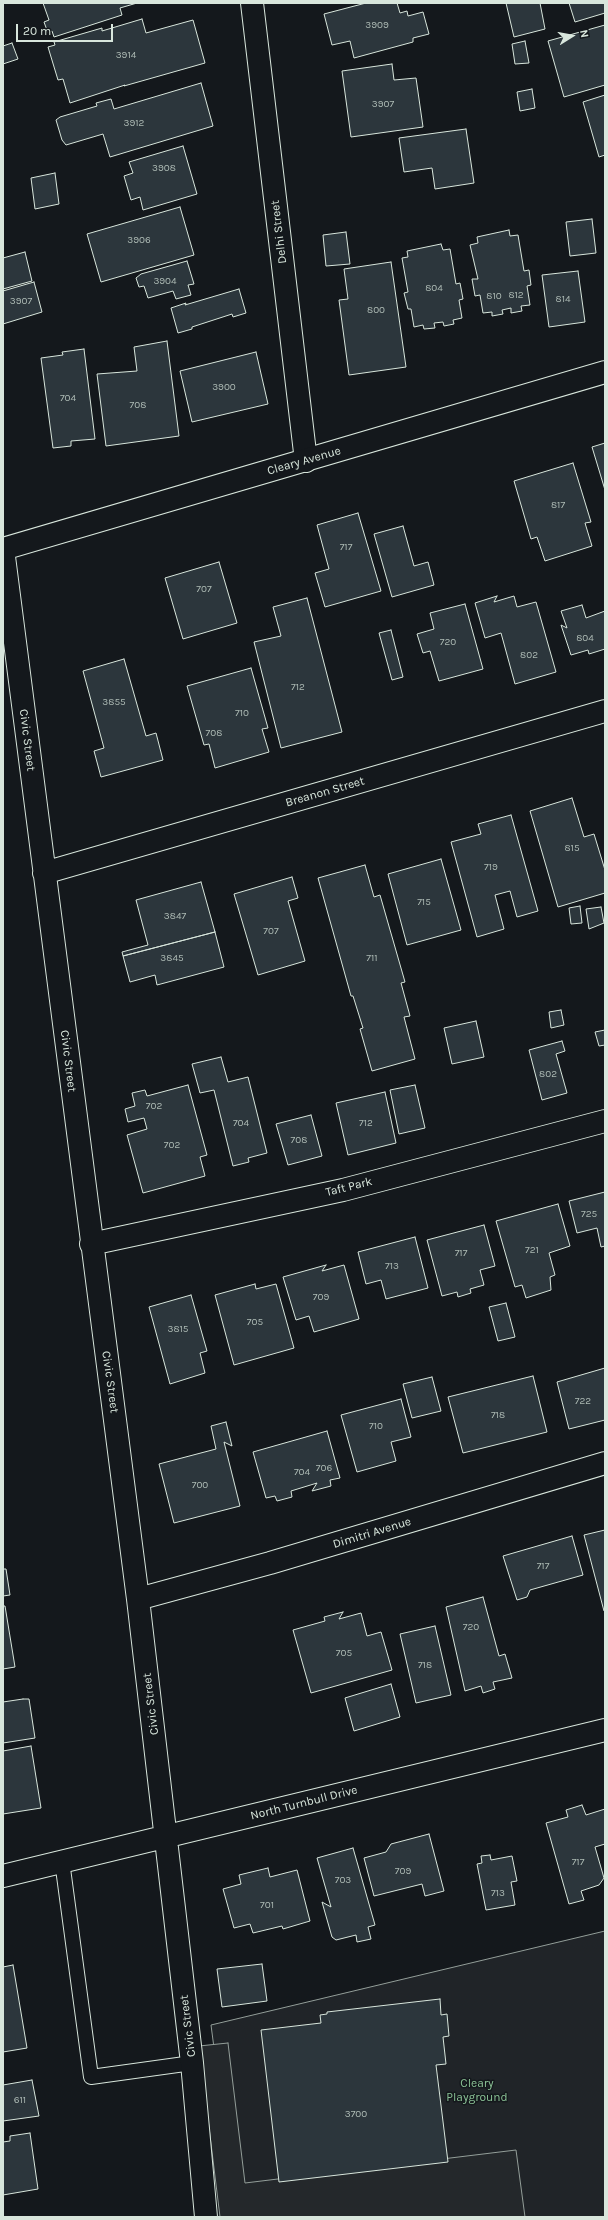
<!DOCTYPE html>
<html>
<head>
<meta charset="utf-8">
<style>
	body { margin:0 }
	#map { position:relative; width:608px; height:2220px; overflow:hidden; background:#14181c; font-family:Karla,sans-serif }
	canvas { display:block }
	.frame { position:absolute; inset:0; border:4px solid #d8e6dc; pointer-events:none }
	.north { position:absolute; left:552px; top:16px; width:40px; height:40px; -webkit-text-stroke:3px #14181c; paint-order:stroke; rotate:79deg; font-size:11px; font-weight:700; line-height:16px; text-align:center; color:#d8e6dc }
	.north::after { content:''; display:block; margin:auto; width:14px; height:18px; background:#d8e6dc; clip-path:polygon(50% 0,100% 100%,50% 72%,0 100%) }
	.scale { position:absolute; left:16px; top:24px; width:97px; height:18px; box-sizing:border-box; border:2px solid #d8e6dc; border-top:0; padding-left:5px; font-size:12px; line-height:14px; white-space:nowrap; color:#d8e6dc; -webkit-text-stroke:3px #14181c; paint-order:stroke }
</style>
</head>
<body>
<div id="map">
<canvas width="608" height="2220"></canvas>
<div class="frame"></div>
<div class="north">N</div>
<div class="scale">20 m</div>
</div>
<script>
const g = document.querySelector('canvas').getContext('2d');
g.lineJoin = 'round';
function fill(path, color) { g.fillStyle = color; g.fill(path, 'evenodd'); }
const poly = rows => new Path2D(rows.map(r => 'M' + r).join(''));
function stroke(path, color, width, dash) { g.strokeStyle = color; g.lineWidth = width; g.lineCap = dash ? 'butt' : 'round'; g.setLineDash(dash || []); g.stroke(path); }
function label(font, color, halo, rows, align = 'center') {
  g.font = font + ' Karla,sans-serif'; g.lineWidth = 3; g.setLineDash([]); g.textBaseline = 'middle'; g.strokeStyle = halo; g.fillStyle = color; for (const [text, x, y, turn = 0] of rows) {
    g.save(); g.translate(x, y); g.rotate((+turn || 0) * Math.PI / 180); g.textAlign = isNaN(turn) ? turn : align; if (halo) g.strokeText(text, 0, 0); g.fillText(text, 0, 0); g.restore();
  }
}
const green = poly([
	[605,1931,605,2217,236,2217,211,2025,605,1931]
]);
fill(green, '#202428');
stroke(green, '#939e99', 1);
const parking = poly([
	[228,2043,245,2183,516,2150,525,2217,220,2217,199,2046,228,2043]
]);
fill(parking, '#24282b');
stroke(parking, '#939e99', 1);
const building = poly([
	[43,3,137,3,120,8,122,15,54,37,52,31,48,33,44,22,49,20,43,3],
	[366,3,397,3,400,13,407,11,408,16,423,12,429,34,413,38,413,42,354,58,350,41,332,45,324,14,366,3],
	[506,3,540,3,545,29,514,37,506,3],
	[569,3,605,3,605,13,575,22,569,3],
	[142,19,146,33,193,20,205,63,124,86,125,85,70,103,63,79,58,80,48,47,55,45,54,42,102,28,102,31,142,19],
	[605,25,605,85,564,97,548,41,605,25],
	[525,41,529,63,515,64,512,44,525,41],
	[12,43,18,59,3,64,3,46,12,43],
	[392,64,394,80,416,78,423,127,351,137,342,71,392,64],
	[201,83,213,126,110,157,103,134,66,145,62,140,56,120,60,117,97,106,96,103,111,99,114,109,201,83],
	[532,89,535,108,520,111,517,92,532,89],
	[605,95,605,155,599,157,583,102,605,95],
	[466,129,474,183,435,189,432,168,404,172,399,138,466,129],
	[183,146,197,194,143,210,140,197,131,200,124,176,133,173,129,162,183,146],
	[55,173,59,204,35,209,31,178,55,173],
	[180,207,194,255,101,282,87,234,180,207],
	[592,219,596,253,570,256,566,222,592,219],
	[509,230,510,236,518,235,524,271,529,270,531,285,527,286,530,305,521,306,522,311,511,313,511,308,502,310,503,314,492,316,492,312,483,313,480,295,475,296,472,279,478,279,470,245,478,243,477,237,509,230],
	[346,232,350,264,326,266,323,235,346,232],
	[441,244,443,250,450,249,456,284,460,283,463,299,459,300,462,318,453,320,454,324,444,326,443,322,434,323,435,328,424,329,423,325,414,327,411,309,408,309,404,293,408,292,402,258,408,257,407,251,441,244],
	[25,252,32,281,3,289,3,258,25,252],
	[187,261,194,284,188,285,191,295,176,299,173,291,148,298,144,286,139,287,136,278,141,274,187,261],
	[391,262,406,367,349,375,339,300,348,299,344,269,391,262],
	[578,271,585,322,549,327,542,275,578,271],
	[34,282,42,312,3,324,3,291,34,282],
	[239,289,246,313,233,317,232,314,192,327,192,329,178,333,171,308,186,303,185,305,239,289],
	[167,341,179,436,106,446,97,374,137,371,134,347,167,341],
	[84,349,95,439,71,441,71,446,53,448,41,358,63,355,62,352,84,349],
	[256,352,268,404,192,422,180,371,256,352],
	[605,443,605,490,592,447,605,443],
	[573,463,591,522,585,523,592,546,545,561,537,537,531,539,514,481,573,463],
	[358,513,381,591,325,607,315,573,329,569,317,525,358,513],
	[403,526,414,566,428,562,434,585,392,597,374,534,403,526],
	[219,562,237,623,183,639,165,578,219,562],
	[497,596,494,602,514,596,517,607,536,602,556,672,515,684,501,633,485,638,475,603,497,596],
	[307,598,342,732,281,748,254,642,281,636,273,607,307,598],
	[465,604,483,669,439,681,430,651,423,653,417,634,434,629,430,613,465,604],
	[582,605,586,618,605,611,605,649,589,654,588,650,571,655,561,625,567,628,561,611,582,605],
	[391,630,403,677,392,680,379,633,391,630],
	[124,659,146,736,156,733,163,760,101,777,94,751,104,748,83,671,124,659],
	[251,668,268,728,262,729,269,752,215,768,209,744,204,745,187,686,251,668],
	[572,798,584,837,594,834,605,870,605,893,558,907,530,811,572,798],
	[511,815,538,911,517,917,510,891,495,895,504,929,477,937,451,842,481,834,478,824,511,815],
	[441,859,461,930,407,945,388,874,441,859],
	[365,865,374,897,380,895,405,982,401,983,410,1016,404,1017,415,1059,372,1071,360,1029,363,1028,353,996,351,996,318,878,365,865],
	[292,877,298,898,288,901,305,961,258,975,234,894,292,877],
	[201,882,215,932,123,956,122,952,148,945,136,900,201,882],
	[580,906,582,923,571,924,569,908,580,906],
	[601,907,604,923,589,929,586,909,601,907],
	[215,932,224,967,157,985,155,975,130,982,123,956,215,932],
	[561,1010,564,1025,551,1028,549,1012,561,1010],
	[476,1021,484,1057,452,1064,444,1028,476,1021],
	[605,1030,605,1045,599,1046,595,1032,605,1030],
	[562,1041,565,1051,556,1054,567,1093,542,1100,529,1050,562,1041],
	[221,1057,228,1082,248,1077,267,1153,248,1158,249,1162,233,1166,214,1090,200,1093,192,1064,221,1057],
	[188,1085,207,1155,200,1157,205,1176,143,1193,127,1135,147,1129,144,1118,128,1122,125,1109,135,1106,132,1093,145,1090,147,1096,188,1085],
	[415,1085,425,1128,399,1134,390,1090,415,1085],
	[385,1092,396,1143,348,1155,336,1103,385,1092],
	[311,1115,322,1156,288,1165,276,1124,311,1115],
	[605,1192,605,1246,601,1247,597,1228,577,1233,569,1201,605,1192],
	[558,1204,570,1246,549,1253,555,1275,550,1277,551,1290,526,1298,522,1285,515,1287,496,1221,558,1204],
	[484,1225,495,1266,480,1270,484,1285,470,1289,471,1293,458,1297,457,1292,442,1296,427,1240,484,1225],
	[415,1237,428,1288,386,1299,381,1280,366,1284,358,1252,415,1237],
	[326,1265,322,1271,344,1265,359,1319,314,1332,309,1316,296,1320,283,1277,326,1265],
	[255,1284,256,1289,276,1284,294,1348,234,1365,215,1295,255,1284],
	[191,1295,207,1351,200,1353,205,1373,170,1384,149,1307,191,1295],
	[506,1303,515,1337,498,1341,489,1307,506,1303],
	[605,1368,605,1420,569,1429,557,1382,605,1368],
	[533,1376,547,1432,463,1453,448,1397,533,1376],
	[432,1377,441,1411,412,1418,403,1384,432,1377],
	[401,1399,411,1437,391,1442,396,1461,357,1472,341,1415,401,1399],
	[226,1422,232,1446,224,1442,240,1506,174,1523,159,1464,216,1449,211,1426,226,1422],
	[327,1431,340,1478,330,1480,331,1486,312,1491,317,1483,291,1491,292,1497,277,1501,275,1496,266,1498,253,1452,327,1431],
	[605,1530,605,1611,604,1611,584,1535,605,1530],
	[572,1536,583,1575,530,1590,527,1597,517,1600,503,1556,572,1536],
	[3,1569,6,1569,10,1595,3,1596,3,1569],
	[483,1597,499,1656,505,1654,512,1678,493,1682,495,1689,483,1693,481,1686,465,1691,446,1607,483,1597],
	[3,1606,5,1606,15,1667,3,1669,3,1606],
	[343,1612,339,1619,361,1613,367,1636,381,1632,392,1670,311,1693,293,1630,325,1621,324,1617,343,1612],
	[435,1626,451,1695,416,1703,400,1634,435,1626],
	[391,1684,400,1717,354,1731,345,1698,391,1684],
	[23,1699,29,1699,35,1738,3,1743,3,1702,23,1699],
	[31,1746,41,1808,3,1814,3,1751,31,1746],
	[582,1805,586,1815,605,1809,605,1844,595,1847,604,1878,599,1885,581,1891,584,1900,569,1904,546,1823,568,1817,566,1810,582,1805],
	[429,1834,444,1891,425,1896,422,1884,374,1896,364,1858,386,1852,391,1844,429,1834],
	[353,1848,375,1925,368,1927,371,1939,357,1942,356,1935,336,1940,332,1937,322,1902,331,1907,317,1858,353,1848],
	[490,1855,491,1860,512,1856,517,1881,511,1882,515,1905,486,1910,477,1864,482,1863,481,1856,490,1855],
	[268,1868,270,1877,297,1870,310,1921,283,1929,282,1926,253,1933,250,1924,234,1928,223,1889,241,1884,239,1875,268,1868],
	[262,1964,267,2001,222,2007,217,1969,262,1964],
	[13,1965,27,2048,3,2052,3,1967,13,1965],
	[440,1999,441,2015,447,2014,449,2036,443,2037,446,2064,436,2065,448,2162,279,2182,261,2030,321,2023,320,2015,327,2014,327,2012,440,1999],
	[32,2080,39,2116,3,2121,3,2085,32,2080],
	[30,2133,38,2189,3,2195,3,2142,10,2141,10,2136,30,2133]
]);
fill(building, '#2c363c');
stroke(building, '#d8e6dc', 1);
const service = poly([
	[62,1861,91,2077,192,2063]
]);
const minor = poly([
	[252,3,306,461],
	[3,549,138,1599,192,2063,206,2217],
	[44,873,605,711],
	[91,1244,343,1190,605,1121],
	[138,1599,270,1563,605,1463],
	[3,1876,605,1730]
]);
const tertiary = poly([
	[3,549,605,372]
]);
stroke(service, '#d8e6dc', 16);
stroke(minor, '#d8e6dc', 24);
stroke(tertiary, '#d8e6dc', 24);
stroke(service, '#14181c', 14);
stroke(minor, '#14181c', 22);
stroke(tertiary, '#14181c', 22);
label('10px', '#adbab4', null, [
	["3909",377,25],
	["3914",126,55],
	["3907",383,104],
	["3912",134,123],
	["3908",164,168],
	["3906",139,240],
	["3904",165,281],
	["804",434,288],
	["812",516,295],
	["810",494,296],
	["814",563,299],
	["3907",21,301],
	["800",376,310],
	["3900",224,387],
	["704",68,398],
	["708",138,405],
	["817",558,505],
	["717",346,547],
	["707",204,589],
	["804",585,638],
	["720",448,642],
	["802",529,655],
	["712",298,687],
	["3855",114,702],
	["710",242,713],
	["708",214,733],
	["815",572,848],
	["719",491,867],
	["715",424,902],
	["3847",175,916],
	["707",271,931],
	["3845",172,958],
	["711",372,958],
	["802",548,1074],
	["702",154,1106],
	["704",241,1123],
	["712",366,1123],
	["708",299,1140],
	["702",172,1145],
	["725",589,1214],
	["721",532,1250],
	["717",461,1253],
	["713",392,1266],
	["709",321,1297],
	["705",255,1322],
	["3815",178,1329],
	["722",583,1401],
	["718",498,1415],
	["710",376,1426],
	["706",324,1468],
	["704",302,1472],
	["700",200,1485],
	["717",543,1566],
	["720",471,1627],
	["705",344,1653],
	["718",425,1665],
	["717",578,1862],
	["709",403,1871],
	["703",343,1880],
	["713",498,1893],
	["701",267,1905],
	["611",20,2100],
	["3700",356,2114]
]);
label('12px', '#d8e6dc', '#14181c', [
	["Delhi Street",279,232,-97],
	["Cleary Avenue",304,461,-16],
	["Civic Street",27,740,83],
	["Breanon Street",325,792,-16],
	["Civic Street",68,1061,83],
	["Taft Park",349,1187,-14],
	["Civic Street",110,1382,82],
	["Dimitri Avenue",372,1533,-17],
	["Civic Street",151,1704,-97],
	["North Turnbull Drive",304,1803,-14],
	["Civic Street",188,2026,-97]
]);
label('12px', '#8ac095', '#14181c', [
	["Cleary",477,2084],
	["Playground",477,2098]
]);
</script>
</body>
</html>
